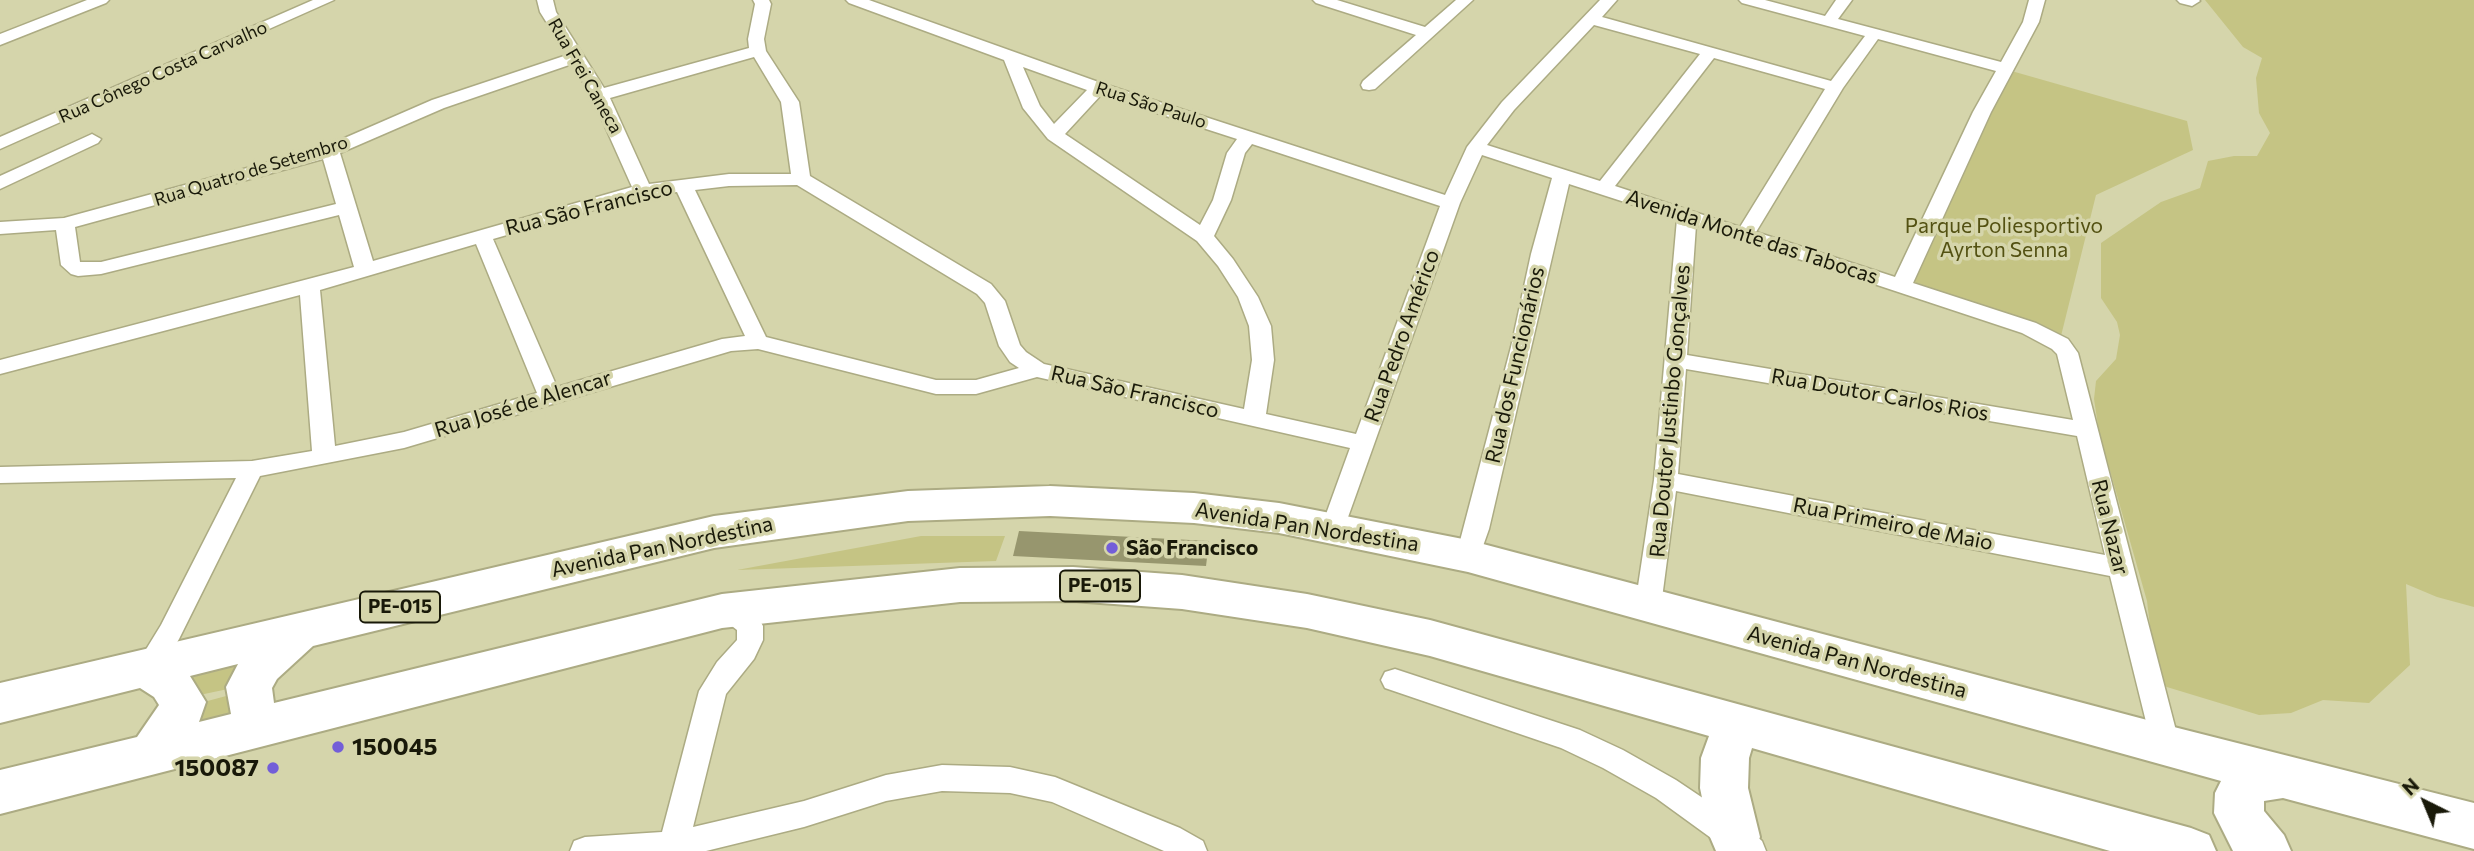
<!DOCTYPE html>
<html>
<head>
<meta charset="utf-8">
<style>
	body { margin:0 }
	#map { position:relative; width:2474px; height:851px; overflow:hidden; background:#d5d5ab; font-family:Commissioner,sans-serif }
	canvas { display:block }
	.north { position:absolute; left:2390px; top:767px; width:70px; height:70px; -webkit-text-stroke:5px #d5d5ab; paint-order:stroke; rotate:317deg; font-size:19px; font-weight:700; line-height:28px; text-align:center; color:#191909 }
	.north::after { content:''; display:block; margin:auto; width:24px; height:32px; background:#191909; clip-path:polygon(50% 0,100% 100%,50% 72%,0 100%) }
</style>
</head>
<body>
<div id="map">
<canvas width="2474" height="851"></canvas>
<div class="north">N</div>
</div>
<script>
const g = document.querySelector('canvas').getContext('2d');
g.lineJoin = 'round';
function fill(path, color) { g.fillStyle = color; g.fill(path, 'evenodd'); }
const poly = rows => new Path2D(rows.map(r => 'M' + r).join(''));
function stroke(path, color, width, dash) { g.strokeStyle = color; g.lineWidth = width; g.lineCap = dash ? 'butt' : 'round'; g.setLineDash(dash || []); g.stroke(path); }
function label(font, color, halo, rows, align = 'center') {
  g.font = font + ' Commissioner,sans-serif'; g.lineWidth = 7; g.setLineDash([]); g.textBaseline = 'middle'; g.strokeStyle = halo; g.fillStyle = color; for (const [text, x, y, turn = 0] of rows) {
    g.save(); g.translate(x, y); g.rotate((+turn || 0) * Math.PI / 180); g.textAlign = isNaN(turn) ? turn : align; if (halo) g.strokeText(text, 0, 0); g.fillText(text, 0, 0); g.restore();
  }
}
fill(poly([
	[2205,0,2474,0,2474,607,2437,597,2406,584,2410,665,2369,703,2323,700,2291,713,2259,715,2157,684,2147,601,2099,432,2094,399,2096,381,2116,359,2120,335,2117,322,2101,298,2101,243,2161,202,2200,188,2208,161,2234,156,2257,156,2270,133,2259,113,2256,78,2262,58,2243,47],
	[2001,68,2187,121,2193,150,2096,195,2060,340,1892,286],
	[921,536,1005,536,996,561,737,570],
	[283,640,247,685,190,697,173,668],
	[241,692,252,725,181,725,189,706]
]), '#c5c484');
fill(poly([
	[1019,531,1209,541,1206,566,1013,556]
]), '#97966e');
const street = poly([
	[87,0,109,0,106,3,0,45,0,34,87,0],
	[313,0,334,0,0,149,0,137,313,0],
	[537,0,553,0,556,12,604,88,749,48,748,39,755,4,753,0,769,0,771,4,764,39,766,51,799,102,810,176,991,284,1005,301,1020,345,1026,352,1044,364,1244,409,1252,360,1249,326,1238,297,1218,266,1197,241,1048,139,1023,108,1004,60,849,3,846,0,869,0,1104,84,1445,195,1467,147,1502,102,1600,0,1617,0,1602,17,1831,81,1865,36,1742,3,1739,0,1765,0,1825,16,1836,0,1852,0,1838,19,2001,62,2023,22,2029,0,2045,0,2039,22,1991,112,1913,283,2036,323,2068,339,2078,353,2180,746,2176,755,2166,758,2156,755,2152,746,2110,576,1676,491,1661,606,1657,613,1648,616,1639,613,1635,606,1654,480,1677,219,1569,184,1489,529,1477,563,1468,566,1459,563,1456,556,1511,347,1531,254,1552,178,1482,155,1460,203,1342,534,1333,537,1324,534,1321,528,1350,448,1037,377,976,394,936,394,758,349,731,351,404,448,260,476,179,639,157,677,147,680,137,677,134,669,161,625,236,478,0,483,0,467,252,461,312,451,300,295,0,374,0,360,354,267,339,215,101,274,78,276,71,274,61,265,56,230,0,234,0,222,64,218,324,147,432,100,567,55,540,12,537,0],
	[1594,25,1700,54,1600,181,1487,145,1514,110,1594,25],
	[1878,39,1996,71,1973,112,1895,277,1756,232,1843,88,1878,39],
	[754,57,781,102,791,174,729,174,649,184,610,98,754,57],
	[1714,58,1825,89,1740,227,1615,186,1714,58],
	[572,64,591,95,632,187,373,261,340,153,444,108,572,64],
	[1023,67,1087,90,1054,124,1040,106,1023,67],
	[1101,95,1237,139,1227,153,1213,200,1200,225,1065,134,1101,95],
	[1252,144,1440,206,1356,434,1266,414,1274,360,1271,326,1258,297,1233,259,1214,236,1231,200,1245,153,1252,144],
	[323,159,336,204,101,262,80,262,75,227,323,159],
	[797,185,977,294,985,303,999,346,1010,362,1019,368,976,380,936,380,766,337,695,190,729,186,797,185],
	[677,192,745,336,722,339,557,387,493,239,645,195,677,192],
	[1696,225,2022,333,2052,349,2057,354,2073,420,1687,355,1696,225],
	[476,244,537,393,404,432,335,446,320,290,476,244],
	[1686,369,2077,436,2105,555,1678,474,1686,369],
	[1313,0,1337,0,1425,27,1456,0,1473,0,1375,89,1369,90,1363,89,1361,85,1363,81,1416,35,1316,3,1313,0],
	[2177,0,2199,0,2200,1,2192,6,2180,3,2177,0],
	[92,134,101,139,98,143,0,189,0,176,92,134],
	[722,601,746,609,759,619,763,626,763,640,754,659,726,694,693,827,804,801,886,775,942,765,1010,767,1055,777,1180,828,1203,841,1207,851,1164,851,1052,802,1010,793,942,791,886,801,804,827,706,851,570,851,574,841,585,837,662,832,699,691,717,662,737,640,737,630,728,623,713,618,709,611,713,604,722,601],
	[1395,669,1580,730,1623,750,1676,780,1746,827,1762,841,1766,851,1729,851,1656,798,1603,768,1561,748,1385,688,1381,680,1385,672,1395,669]
]);
const highway = poly([
	[1050,486,1194,493,1279,503,1468,540,2166,725,2474,803,2474,849,2283,798,2264,801,2264,811,2284,835,2291,851,2233,851,2214,813,2215,793,2221,781,1468,572,1279,533,1194,523,1050,516,908,521,714,548,313,646,277,679,272,688,274,703,722,594,960,568,1073,567,1182,575,1307,594,1430,620,2191,828,2209,835,2216,851,2110,851,1752,748,1749,758,1748,788,1760,837,1754,851,1716,851,1710,837,1700,788,1701,758,1709,736,1430,656,1307,628,1182,609,1073,601,960,602,722,628,0,814,0,770,137,737,159,705,154,697,140,688,0,723,0,683,714,516,908,491,1050,486],
	[238,664,226,687,231,714,199,722,206,702,190,676,238,664]
]);
stroke(street, '#acab83', 3);
stroke(highway, '#acab83', 4);
fill(street, '#fff');
fill(highway, '#fff');
for (const [x, y, r, color] of [
	[1112,548,7,"#735ed8"],
	[338,747,7,"#735ed8"],
	[273,768,7,"#735ed8"]
]) { const dot = new Path2D(); dot.arc(x, y, r, 0, 2 * Math.PI); g.fillStyle = color; g.fill(dot); stroke(dot, '#d5d5ab', 2.5); }
label('18px', '#191909', '#d5d5ab', [
	["Rua Cônego Costa Carvalho",163,72,-24],
	["Rua Frei Caneca",585,76,60],
	["Rua São Paulo",1151,105,18],
	["Rua Quatro de Setembro",251,171,-17]
]);
for (const [x, y, w] of [
	[1100,586,80],
	[400,607,80]
]) { const box = new Path2D(); box.roundRect(x - w / 2, y - 15.5, w, 31, 5); g.fillStyle = '#d5d5ab'; g.fill(box); stroke(box, '#191909', 2); }
label('bold 19px', '#191909', null, [
	["PE-015",1100,586],
	["PE-015",400,607]
]);
label('21px', '#191909', '#d5d5ab', [
	["Rua São Francisco",589,208,-14],
	["Avenida Monte das Tabocas",1752,237,18],
	["Rua Pedro Américo",1402,336,-70],
	["Rua dos Funcionários",1515,365,-77],
	["Rua São Francisco",1135,392,13],
	["Rua Doutor Carlos Rios",1880,395,10],
	["Rua José de Alencar",523,404,-17],
	["Rua Doutor Justinbo Gonçalves",1670,411,-85],
	["Rua Primeiro de Maio",1893,524,11],
	["Avenida Pan Nordestina",1307,527,9],
	["Rua Nazar",2110,527,76],
	["Avenida Pan Nordestina",662,547,-12],
	["Avenida Pan Nordestina",1857,662,15]
]);
label('21px', '#535112', '#d5d5ab', [
	["Parque Poliesportivo",2004,226],
	["Ayrton Senna",2004,250]
]);
label('bold 21px', '#191909', '#d5d5ab', [
	["São Francisco",1126,548]
], 'left');
label('bold 24px', '#191909', '#d5d5ab', [
	["150045",352,747],
	["150087",259,768,"right"]
], 'left');
</script>
</body>
</html>
